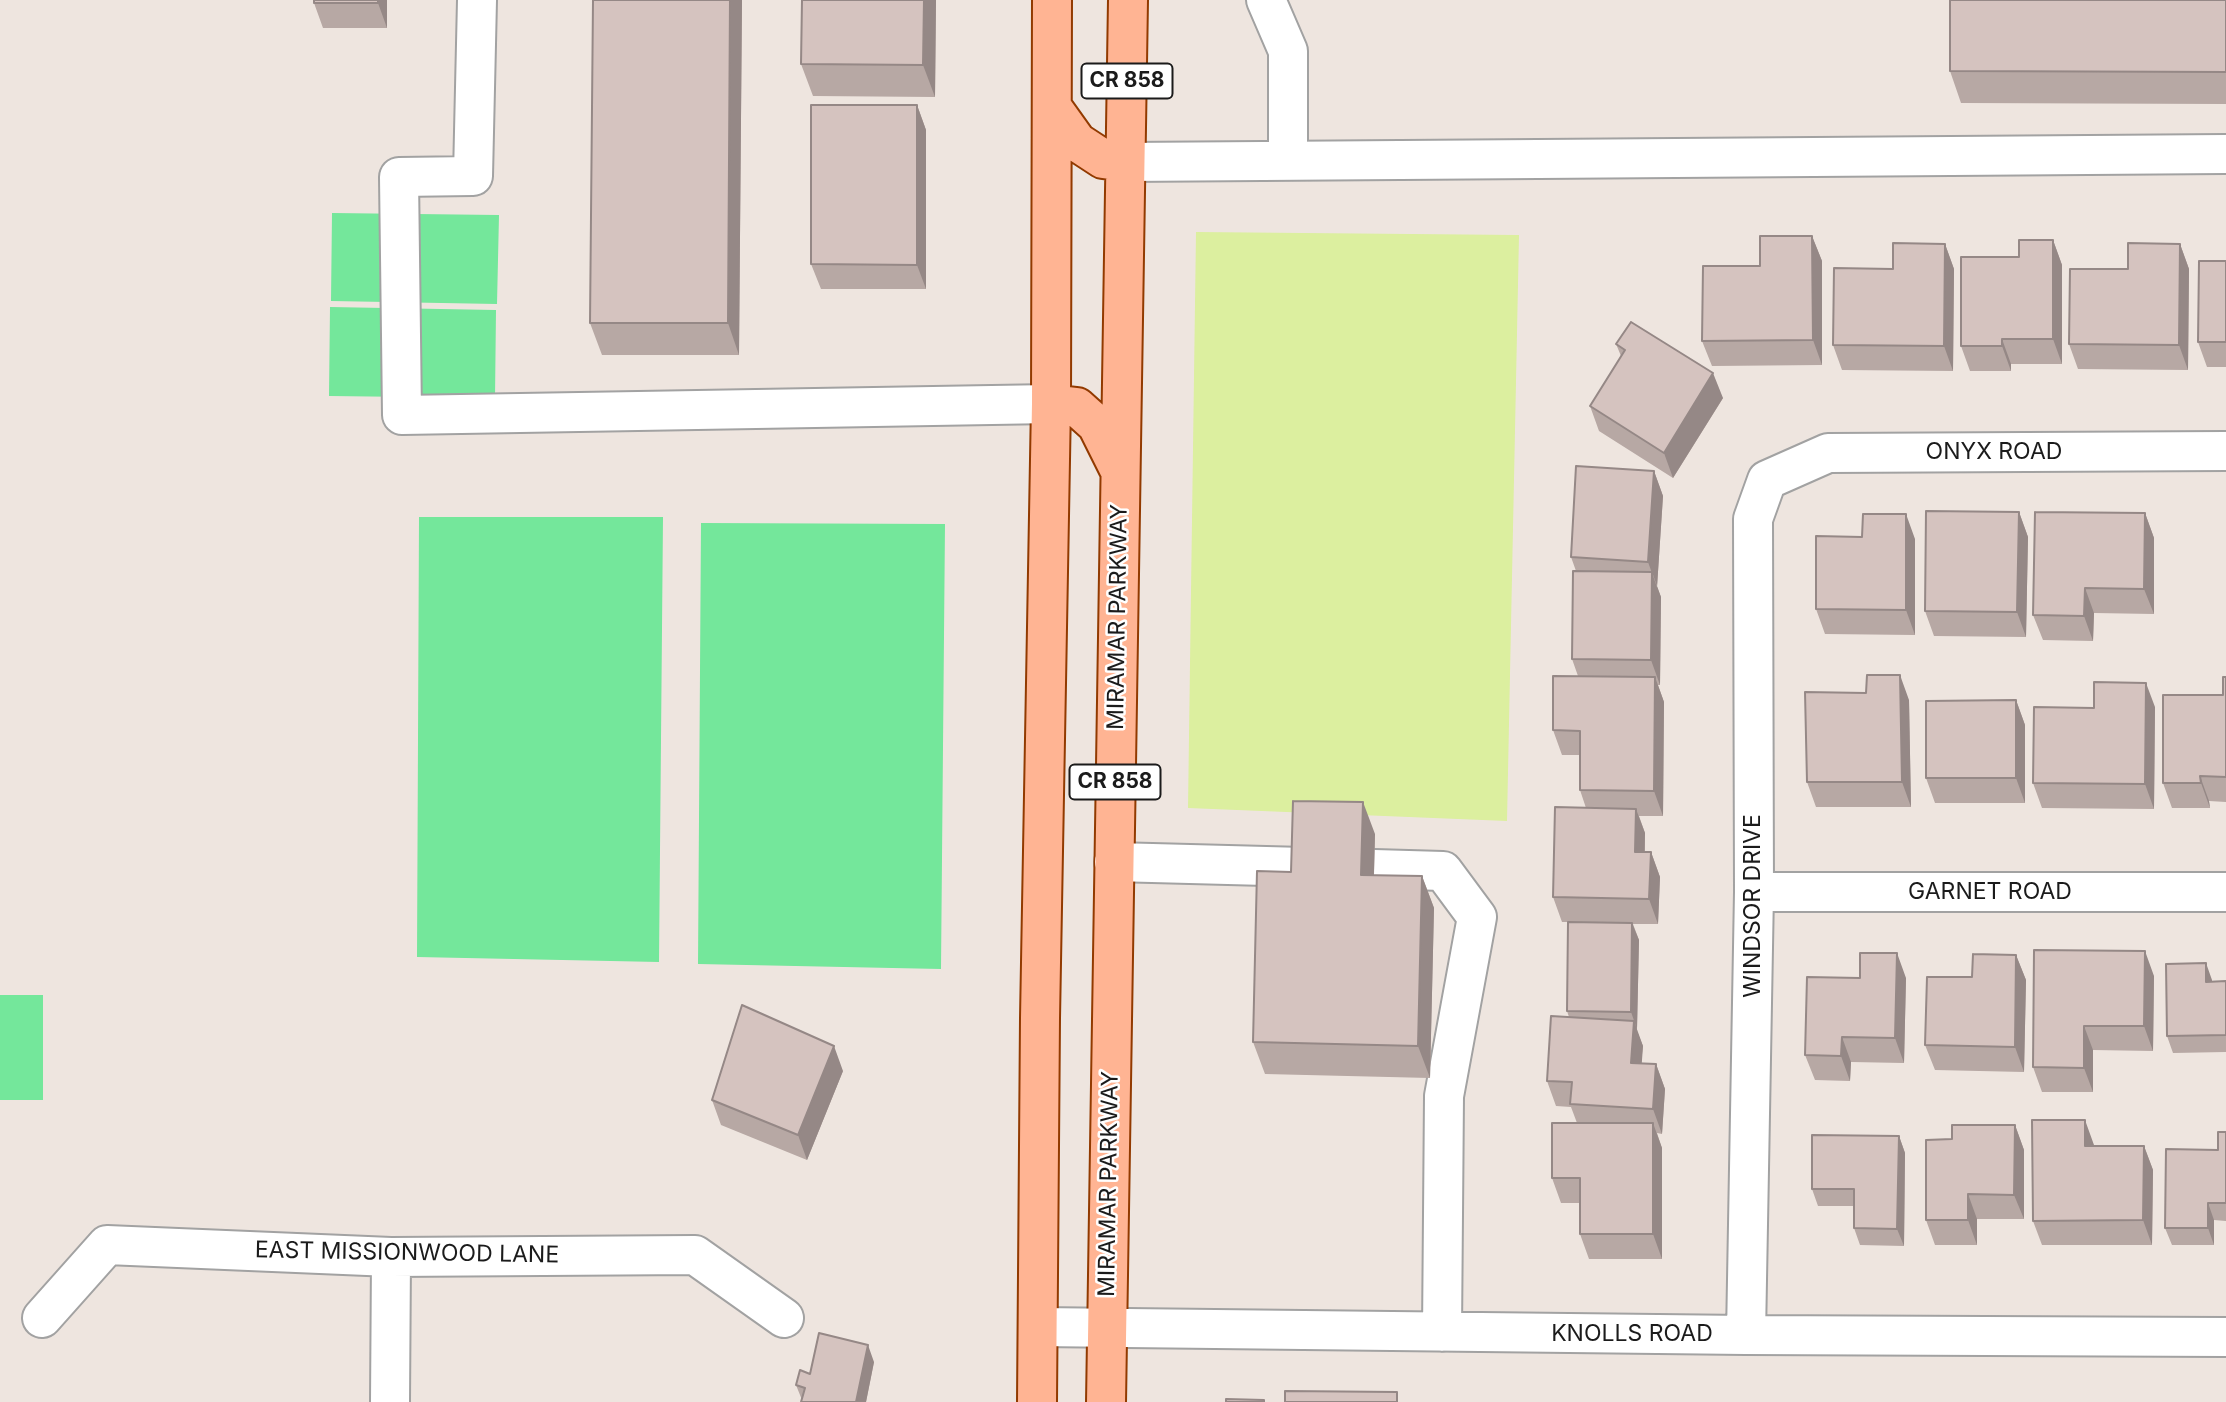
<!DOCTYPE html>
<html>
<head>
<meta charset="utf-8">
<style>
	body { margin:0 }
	canvas { display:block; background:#eee5df }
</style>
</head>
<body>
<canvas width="2226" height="1402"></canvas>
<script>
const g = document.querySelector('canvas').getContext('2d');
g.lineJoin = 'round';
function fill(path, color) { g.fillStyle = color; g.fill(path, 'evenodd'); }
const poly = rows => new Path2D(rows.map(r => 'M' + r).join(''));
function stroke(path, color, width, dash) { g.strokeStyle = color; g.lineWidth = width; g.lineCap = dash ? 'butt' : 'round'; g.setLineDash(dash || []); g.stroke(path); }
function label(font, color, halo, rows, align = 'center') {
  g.font = font + ' Inter,sans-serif'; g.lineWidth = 5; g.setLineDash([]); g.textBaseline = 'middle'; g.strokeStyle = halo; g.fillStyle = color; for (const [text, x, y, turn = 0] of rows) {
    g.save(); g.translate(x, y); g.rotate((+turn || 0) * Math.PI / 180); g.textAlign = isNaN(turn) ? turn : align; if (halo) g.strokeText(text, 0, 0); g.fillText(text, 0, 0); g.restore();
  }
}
fill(poly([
	[1196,232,1519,235,1507,821,1188,808]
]), '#dcef9f');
fill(poly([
	[332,213,499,215,497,304,331,301],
	[330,307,496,310,495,398,329,396],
	[419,517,663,517,659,962,417,957],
	[701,523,945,524,941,969,698,964],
	[0,995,43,995,43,1100,0,1100]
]), '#74e79b');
const minor = poly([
	[477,0,473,176,399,177,402,415,1051,404],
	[1266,0,1288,51,1288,161],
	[1125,162,2226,154],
	[1114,862,1304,867],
	[1374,869,1443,871,1477,917,1444,1096,1442,1332],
	[1754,892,2226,892],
	[42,1318,107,1245,391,1257,695,1255,784,1318],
	[1038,1327,1746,1335,2226,1337],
	[1746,1335,1754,892,1753,519,1767,480,1828,453,2226,451],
	[390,1402,391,1257]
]);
const major = poly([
	[1052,107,1077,142,1103,159,1125,162],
	[1051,404,1077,407,1097,425,1118,467],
	[1037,1402,1040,1018,1051,404,1052,0],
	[1106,1402,1128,0]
]);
stroke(minor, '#a2a2a2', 42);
stroke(major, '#923a00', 42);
stroke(minor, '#fff', 38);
stroke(major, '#ffb493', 38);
fill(poly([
	[314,0,387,0,387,28,323,28,314,3],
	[742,0,739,355,602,355,590,323],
	[936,0,935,97,813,96,801,64],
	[2226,0,2226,104,1961,103,1950,71],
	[917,105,926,130,926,289,821,289,811,264],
	[1812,236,1822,261,1822,365,1712,366,1702,341,1760,266],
	[2053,240,2062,265,2062,364,2011,364,2011,371,1970,371,1961,346,2019,257],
	[1945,244,1954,269,1953,371,1842,370,1833,345,1893,269],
	[2180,244,2189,269,2188,370,2078,369,2069,344,2128,269],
	[2226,261,2226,367,2207,367,2198,342],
	[1616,344,1723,398,1673,478,1599,431,1590,406,1621,356],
	[1654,471,1663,496,1657,587,1661,597,1660,685,1658,685,1664,702,1663,816,1639,816,1645,833,1645,852,1651,852,1660,877,1658,924,1633,924,1639,940,1637,1029,1636,1029,1643,1046,1641,1063,1656,1064,1665,1089,1662,1134,1657,1133,1662,1148,1662,1259,1589,1259,1580,1234,1580,1203,1561,1203,1552,1178,1577,1123,1571,1107,1556,1106,1547,1081,1569,1017,1567,1011,1568,922,1562,922,1553,897,1586,808,1580,790,1580,755,1562,755,1553,730,1578,676,1572,659,1576,571,1571,557],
	[2019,512,2028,537,2026,637,1934,636,1925,611],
	[2145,513,2154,538,2154,614,2094,613,2093,641,2043,640,2033,615],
	[1862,537,1915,539,1915,635,1825,634,1816,609],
	[2226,677,2226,802,2209,801,2210,808,2172,808,2163,783,2223,695],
	[1909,700,1911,807,1816,807,1807,782],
	[2016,700,2025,725,2025,803,1935,803,1926,778],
	[2155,707,2154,809,2042,808,2033,783,2094,708],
	[1375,834,1374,875,1422,876,1434,908,1430,1078,1265,1074,1253,1042,1291,872],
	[2034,950,2154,976,2153,1051,2093,1050,2093,1092,2042,1092,2033,1067],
	[2016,955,2026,980,2024,1072,1935,1070,1925,1045],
	[1906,978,1904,1063,1851,1062,1850,1081,1815,1080,1805,1055],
	[2212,980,2212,982,2226,981,2226,1052,2173,1053,2167,1036],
	[843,1071,807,1160,721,1125,712,1100],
	[2015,1125,2024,1150,2024,1219,1977,1219,1977,1245,1935,1245,1926,1220,1952,1139],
	[2226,1132,2226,1221,2214,1220,2214,1245,2172,1245,2165,1228,2218,1150],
	[1899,1136,1905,1153,1904,1246,1860,1245,1854,1228,1854,1206,1818,1206,1812,1189],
	[2144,1146,2153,1170,2152,1245,2042,1245,2033,1221],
	[874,1362,866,1402,801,1402,802,1400,796,1385,810,1374]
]), '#b7a8a4');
fill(poly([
	[378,0,387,0,387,28,378,3],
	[730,0,742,0,739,355,728,323],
	[924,0,936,0,935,97,923,65],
	[917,105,926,130,926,289,917,265],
	[1812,236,1822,261,1822,365,1813,340],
	[2053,240,2062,265,2062,364,2053,339],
	[1945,244,1954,269,1953,371,1944,346],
	[2180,244,2189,269,2188,370,2179,345],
	[2002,339,2011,364,2011,371,2002,346],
	[1713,373,1723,398,1673,478,1664,453],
	[1654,471,1663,496,1657,587,1648,562],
	[2019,512,2028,537,2026,637,2017,612],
	[2145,513,2154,538,2154,614,2144,589],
	[1906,514,1915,539,1915,635,1906,610],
	[1652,572,1661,597,1660,685,1651,660],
	[2085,588,2094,613,2093,641,2084,616],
	[1900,675,1909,700,1911,807,1902,782],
	[1655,677,1664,702,1663,816,1654,791],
	[2146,683,2155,707,2154,809,2145,784],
	[2016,700,2025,725,2025,803,2016,778],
	[2200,776,2209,801,2210,808,2201,783],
	[1363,802,1375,834,1373,907,1361,875],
	[1636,809,1645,833,1644,877,1635,852],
	[1651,852,1660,877,1658,924,1649,899],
	[1422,876,1434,908,1430,1078,1418,1046],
	[1632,923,1639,940,1637,1029,1631,1012],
	[2145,951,2154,976,2153,1051,2144,1026],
	[1897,953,1906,978,1904,1063,1895,1038],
	[2016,955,2026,980,2024,1072,2015,1047],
	[2206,963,2212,980,2212,999,2206,982],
	[1634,1021,1643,1046,1640,1088,1631,1063],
	[2084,1026,2093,1050,2093,1092,2084,1068],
	[1842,1037,1851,1062,1850,1081,1841,1056],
	[834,1046,843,1071,807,1160,798,1135],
	[1656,1064,1665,1089,1662,1134,1653,1109],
	[2085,1120,2094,1145,2094,1171,2085,1146],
	[1653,1123,1662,1148,1662,1259,1653,1234],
	[2015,1125,2024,1150,2024,1219,2014,1195],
	[1899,1136,1905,1153,1904,1246,1897,1229],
	[2144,1146,2153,1170,2152,1245,2143,1220],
	[1968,1194,1977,1219,1977,1245,1968,1220],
	[2208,1203,2214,1220,2214,1245,2208,1228],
	[868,1345,874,1362,866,1402,856,1402]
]), '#958886');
const building = poly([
	[314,0,378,0,378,3,314,3,314,0],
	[593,0,730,0,728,323,590,323,593,0],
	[802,0,924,0,923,65,801,64,802,0],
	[1950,0,2226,0,2226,72,1950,71,1950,0],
	[811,105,917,105,917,265,811,264,811,105],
	[1760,236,1812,236,1813,340,1702,341,1703,266,1760,266,1760,236],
	[2019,240,2053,240,2053,339,2002,339,2002,346,1961,346,1961,257,2019,257,2019,240],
	[1893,243,1945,244,1944,346,1833,345,1834,268,1893,269,1893,243],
	[2128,243,2180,244,2179,345,2069,344,2070,269,2128,269,2128,243],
	[2199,261,2226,261,2226,342,2198,342,2199,261],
	[1631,322,1713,373,1664,453,1590,406,1625,350,1616,344,1631,322],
	[1576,466,1654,471,1648,562,1571,557,1576,466],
	[1926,511,2019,512,2017,612,1925,611,1926,511],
	[2035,512,2145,513,2144,589,2085,588,2084,616,2033,615,2035,512],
	[1863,514,1906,514,1906,610,1816,609,1816,536,1862,537,1863,514],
	[1573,571,1652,572,1651,660,1572,659,1573,571],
	[1867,675,1900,675,1902,782,1807,782,1805,692,1866,693,1867,675],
	[1553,676,1655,677,1654,791,1580,790,1580,731,1553,730,1553,676],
	[2223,677,2226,677,2226,777,2200,776,2201,783,2163,783,2163,695,2223,695,2223,677],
	[2094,682,2146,683,2145,784,2033,783,2034,707,2094,708,2094,682],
	[2016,700,2016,778,1926,778,1926,701,2016,700],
	[1293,801,1363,802,1361,875,1422,876,1418,1046,1253,1042,1257,871,1291,872,1293,801],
	[1555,807,1636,809,1635,852,1651,852,1649,899,1553,897,1555,807],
	[1568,922,1632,923,1631,1012,1567,1011,1568,922],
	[2034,950,2145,951,2144,1026,2084,1026,2084,1068,2033,1067,2034,950],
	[1860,953,1897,953,1895,1038,1842,1037,1841,1056,1805,1055,1807,977,1860,978,1860,953],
	[1973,954,2016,955,2015,1047,1925,1045,1927,977,1972,977,1973,954],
	[2206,963,2206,982,2226,981,2226,1035,2167,1036,2166,964,2206,963],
	[742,1005,834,1046,798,1135,712,1100,742,1005],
	[1551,1016,1634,1021,1631,1063,1656,1064,1653,1109,1570,1104,1572,1082,1547,1081,1551,1016],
	[2032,1120,2085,1120,2085,1146,2144,1146,2143,1220,2033,1221,2032,1120],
	[1552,1123,1653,1123,1653,1234,1580,1234,1580,1178,1552,1178,1552,1123],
	[1952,1125,2015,1125,2014,1195,1968,1194,1968,1220,1926,1220,1926,1140,1952,1139,1952,1125],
	[2218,1132,2226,1132,2226,1203,2208,1203,2208,1228,2165,1228,2166,1149,2218,1150,2218,1132],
	[1812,1135,1899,1136,1897,1229,1854,1228,1854,1189,1812,1189,1812,1135],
	[819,1333,868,1345,856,1402,801,1402,805,1388,796,1385,800,1370,810,1374,819,1333],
	[1285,1391,1397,1392,1397,1402,1285,1402,1285,1391],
	[1226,1399,1264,1400,1264,1402,1226,1402,1226,1399]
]);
fill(building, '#d5c3bf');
stroke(building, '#958886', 2);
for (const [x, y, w] of [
	[1127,81,91],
	[1115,782,91]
]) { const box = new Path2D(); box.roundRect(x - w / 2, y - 17.5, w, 35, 5); g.fillStyle = '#fff'; g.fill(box); stroke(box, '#1b1b1b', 2); }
label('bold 21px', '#1b1b1b', null, [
	["CR 858",1127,81],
	["CR 858",1115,782]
]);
label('23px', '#1b1b1b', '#fff', [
	["ONYX ROAD",1994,452],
	["MIRAMAR PARKWAY",1118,617,-89],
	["GARNET ROAD",1990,892],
	["WINDSOR DRIVE",1753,906,-90],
	["MIRAMAR PARKWAY",1109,1184,-89],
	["EAST MISSIONWOOD LANE",407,1253,1],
	["KNOLLS ROAD",1632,1334]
]);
</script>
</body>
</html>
